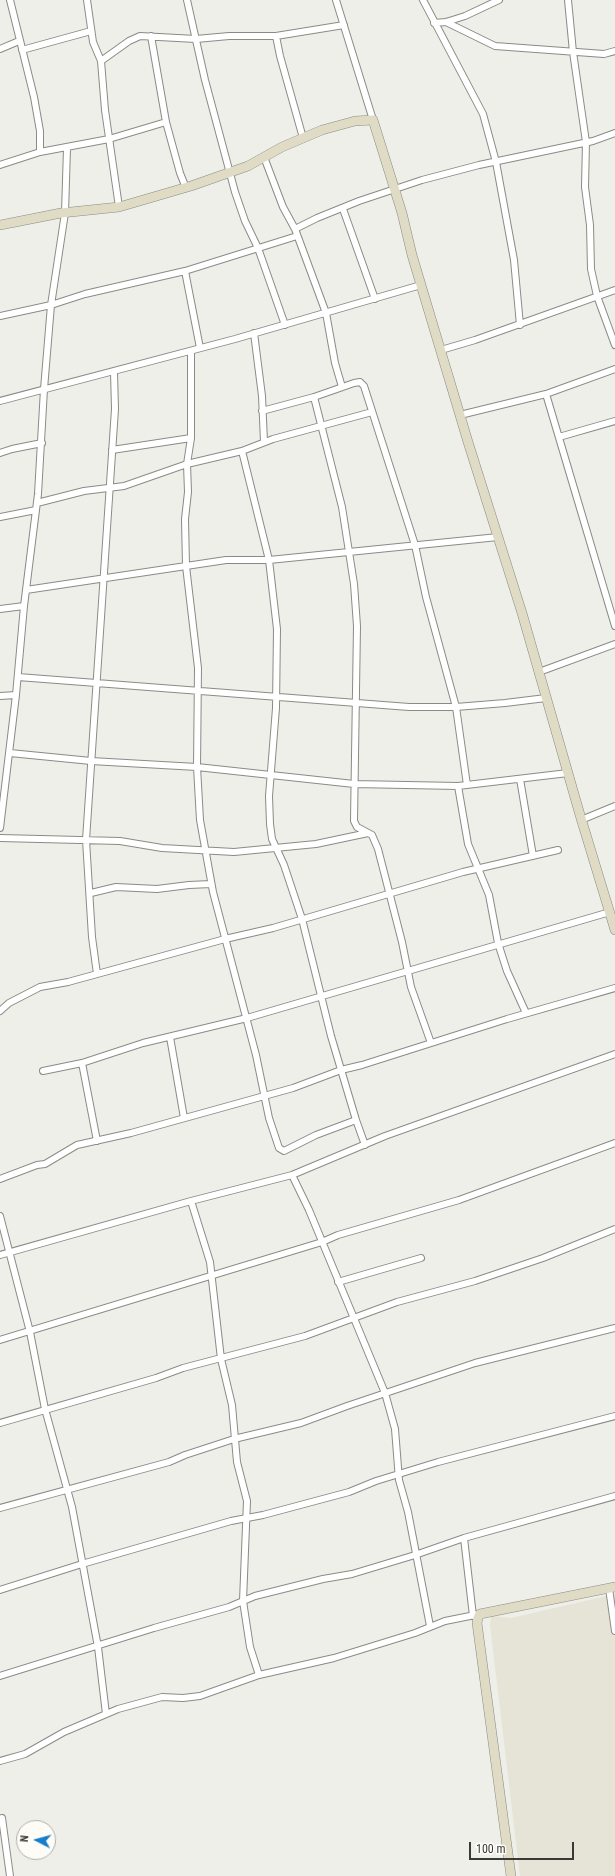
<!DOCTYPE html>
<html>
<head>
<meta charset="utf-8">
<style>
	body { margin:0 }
	#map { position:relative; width:615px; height:1876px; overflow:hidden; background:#efefea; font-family:"Roboto Condensed",sans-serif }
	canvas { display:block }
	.north { position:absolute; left:16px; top:1820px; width:40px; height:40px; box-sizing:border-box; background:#fdfcf7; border:1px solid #afaeaa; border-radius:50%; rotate:276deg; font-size:11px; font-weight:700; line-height:16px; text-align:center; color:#393937 }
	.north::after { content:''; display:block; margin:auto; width:14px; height:18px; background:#177ec9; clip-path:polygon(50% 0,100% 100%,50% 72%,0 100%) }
	.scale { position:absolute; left:469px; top:1842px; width:105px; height:18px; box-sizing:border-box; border:2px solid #393937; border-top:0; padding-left:5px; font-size:12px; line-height:14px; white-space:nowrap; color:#393937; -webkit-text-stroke:3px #fdfcf7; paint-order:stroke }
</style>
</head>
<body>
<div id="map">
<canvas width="615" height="1876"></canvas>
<div class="north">N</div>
<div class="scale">100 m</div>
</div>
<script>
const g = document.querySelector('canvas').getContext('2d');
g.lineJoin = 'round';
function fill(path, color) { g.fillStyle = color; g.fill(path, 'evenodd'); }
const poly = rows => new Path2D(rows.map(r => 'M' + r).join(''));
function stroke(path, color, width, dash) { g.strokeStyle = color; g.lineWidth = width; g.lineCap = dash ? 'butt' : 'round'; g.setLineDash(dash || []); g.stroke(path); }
fill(poly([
	[615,1594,615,1876,520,1876,490,1625,491,1616,511,1618]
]), '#e6e4d7');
const minor = poly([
	[10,0,34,97,40,131,40,152],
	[87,0,93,42,101,61,105,110,119,207],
	[187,0,205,80,235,192,245,221,258,248,285,325],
	[336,0,373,120],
	[423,0,483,114,496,162,514,260,520,325],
	[568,0,573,52,586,142,585,187,590,225,591,269,597,296,615,345],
	[446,22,495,46,604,54,615,51],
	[434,23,446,22,465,16,499,0],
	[151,36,166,122,180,173,186,188],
	[276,36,280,56,303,138],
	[0,49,19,41],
	[22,50,91,31],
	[101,61,129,41,140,36,196,39,229,36,276,36,344,25],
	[264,157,283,207,295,229,326,313,335,363,342,387],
	[0,165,40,152,109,139,166,122],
	[343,209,375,299],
	[295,229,317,218,359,201,422,180,479,165,593,141,615,133],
	[185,271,200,348],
	[0,316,51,305,85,294,185,271,297,236],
	[254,333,262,396,264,442],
	[441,350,475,340,615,290],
	[191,351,191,438,187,464,188,492,185,519,186,566,198,668,197,767,200,820,213,892,256,1055,269,1118,279,1148,284,1151,316,1135,356,1120],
	[546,394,615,626],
	[314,397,342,507,354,584,357,626,354,821,357,827,372,835,378,849,402,942,411,987,431,1043],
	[0,401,235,339,421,285],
	[262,411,314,397,354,383,360,382,364,386,415,545,426,597,456,707,467,785],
	[460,415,546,394,615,369],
	[559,437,615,421],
	[112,450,191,438],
	[242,451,269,560,277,629,276,708,269,796,270,824,272,839,284,865,302,919,331,1036,356,1120,365,1145],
	[0,453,12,449,42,443],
	[37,503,84,491,124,486,187,464,242,451,273,439,372,412],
	[0,517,36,510],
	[26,590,226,560,269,560,498,537],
	[0,609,24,606],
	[539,672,615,644],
	[18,677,409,707,456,707,505,703,546,698],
	[0,696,16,695],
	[10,753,91,761,197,767,354,784,458,786,568,773],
	[520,779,533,856],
	[458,786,468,844,489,895,498,943,507,971,526,1013],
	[581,820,615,806],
	[0,828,16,695,24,606,38,494,44,389,51,305,65,213,67,148],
	[0,838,120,841,162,848,234,852,316,844,368,833],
	[91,893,116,887,157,889,189,885,211,884],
	[97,974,92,937,86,840,115,409,114,372],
	[0,1011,9,1003,40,987,68,982,225,939,273,928,463,872,558,850],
	[170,1037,184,1118],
	[82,1063,97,1141],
	[43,1071,82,1063,143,1043,247,1018,610,912],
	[292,1175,309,1210,385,1393,395,1429,399,1480,408,1512,430,1626],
	[0,1179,37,1165,45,1164,77,1145,131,1133,293,1088,341,1070,362,1065,507,1019,615,988],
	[191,1201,210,1262,221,1359,232,1405,237,1462,247,1501,243,1601,250,1647,259,1675],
	[0,1216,30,1332,45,1409,72,1507,98,1647,106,1714],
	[0,1255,191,1201,292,1175,385,1136,615,1054],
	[338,1282,421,1258],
	[0,1340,322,1242,338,1235,459,1200,615,1143],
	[0,1423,156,1378,183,1368,305,1336,397,1302,475,1281,543,1258,615,1229],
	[0,1508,169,1462,185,1455,234,1439,301,1423,347,1406,475,1363,615,1328],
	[464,1538,473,1616],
	[609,1588,615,1631],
	[0,1590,82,1564,231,1521,263,1515,349,1492,376,1481,438,1462,615,1416],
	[0,1676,154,1628,229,1607,255,1596,323,1579,352,1574,415,1555,464,1538,615,1496],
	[0,1761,25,1754,64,1732,118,1709,162,1697,183,1698,200,1696,259,1675,334,1658,415,1633,445,1621,480,1614],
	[2,1818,10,1876]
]);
const secondary = poly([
	[0,225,61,213,119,207,191,186,248,166,282,147,322,130,355,121,373,120,402,213,412,255,468,442,522,613,580,815,615,930],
	[511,1876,477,1623,478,1618,480,1614,615,1587]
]);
stroke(minor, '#8b8b86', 8);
stroke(secondary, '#8b8b86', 10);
stroke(minor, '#fff', 6);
stroke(secondary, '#dfdbc5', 9);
</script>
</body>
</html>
